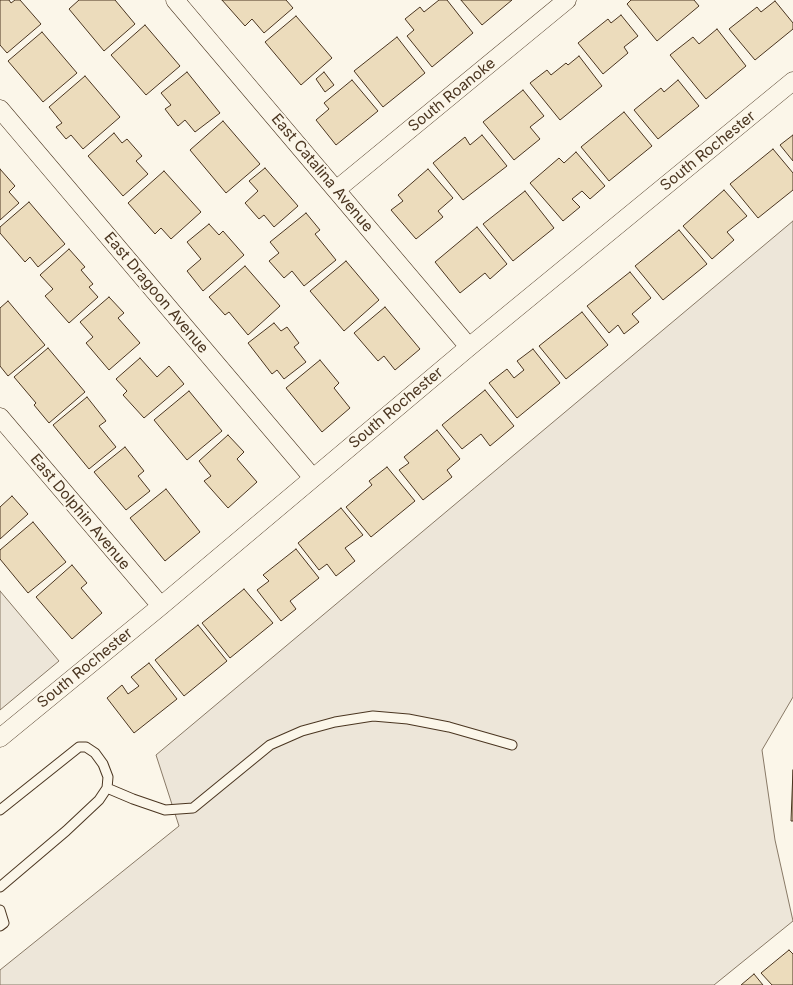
<!DOCTYPE html>
<html>
<head>
<meta charset="utf-8">
<style>
	body { margin:0 }
	canvas { display:block; background:#fbf6e9 }
</style>
</head>
<body>
<canvas width="793" height="985"></canvas>
<script>
const g = document.querySelector('canvas').getContext('2d');
g.lineJoin = 'round';
function fill(path, color) { g.fillStyle = color; g.fill(path, 'evenodd'); }
const poly = rows => new Path2D(rows.map(r => 'M' + r).join(''));
function stroke(path, color, width, dash) { g.strokeStyle = color; g.lineWidth = width; g.lineCap = dash ? 'butt' : 'round'; g.setLineDash(dash || []); g.stroke(path); }
function label(font, color, halo, rows, align = 'center') {
  g.font = font + ' Inter,sans-serif'; g.lineWidth = 4; g.setLineDash([]); g.textBaseline = 'middle'; g.strokeStyle = halo; g.fillStyle = color; for (const [text, x, y, turn = 0] of rows) {
    g.save(); g.translate(x, y); g.rotate((+turn || 0) * Math.PI / 180); g.textAlign = isNaN(turn) ? turn : align; if (halo) g.strokeText(text, 0, 0); g.fillText(text, 0, 0); g.restore();
  }
}
const green = poly([
	[793,221,793,697,762,750,775,840,793,921,714,985,0,985,0,970,179,826,156,755,793,221],
	[0,591,59,661,0,710,0,591]
]);
fill(green, '#ede6d9');
stroke(green, '#887966', 1);
const building = poly([
	[0,0,9,0,11,3,15,0,20,0,41,24,7,53,0,45,0,0],
	[79,0,115,0,135,24,104,51,69,9,79,0],
	[222,0,286,0,293,8,264,33,252,19,245,26,222,0],
	[439,0,447,0,473,33,432,67,407,36,414,30,405,19,420,7,424,12,439,0],
	[461,0,512,0,482,25,461,0],
	[631,0,694,0,699,6,657,41,627,4,631,0],
	[775,1,793,23,793,29,755,60,729,29,757,7,761,12,775,1],
	[621,15,638,36,624,47,628,53,603,74,578,43,608,19,611,23,621,15],
	[296,16,332,58,301,85,265,42,296,16],
	[145,25,180,66,146,95,111,55,145,25],
	[717,29,746,66,706,99,670,55,693,37,699,44,717,29],
	[42,32,77,73,43,102,8,61,42,32],
	[397,37,425,73,383,107,354,71,397,37],
	[579,56,602,86,560,120,530,83,547,70,551,75,566,63,568,65,579,56],
	[187,72,220,113,195,132,185,120,178,126,165,109,171,105,161,93,187,72],
	[324,72,334,85,325,92,316,79,324,72],
	[85,76,120,117,83,149,71,135,66,139,56,127,62,123,49,107,85,76],
	[352,80,378,111,336,145,316,120,329,109,324,103,352,80],
	[678,80,699,106,658,139,634,110,661,88,664,92,678,80],
	[523,90,544,116,530,127,540,139,514,160,483,122,523,90],
	[624,112,652,146,609,181,581,147,624,112],
	[223,121,260,164,226,193,190,150,223,121],
	[114,133,122,143,127,139,142,156,136,161,148,174,123,196,88,156,114,133],
	[482,135,507,166,463,200,433,163,465,137,470,145,482,135],
	[793,135,793,161,780,145,793,135],
	[773,149,793,173,793,190,758,218,730,184,773,149],
	[576,152,605,186,590,199,582,191,572,199,580,207,563,221,530,183,559,158,564,163,576,152],
	[265,168,298,206,274,227,264,215,259,219,245,203,258,191,249,181,265,168],
	[0,169,15,186,9,192,19,203,0,220,0,169],
	[428,169,453,198,438,211,443,217,416,239,391,210,403,201,398,195,428,169],
	[164,171,201,212,171,239,161,228,155,234,128,203,164,171],
	[724,190,747,216,727,232,734,240,712,259,683,226,724,190],
	[525,191,554,228,513,261,483,224,525,191],
	[29,202,65,244,38,267,30,257,25,262,0,233,0,227,29,202],
	[306,213,320,230,315,234,336,260,304,286,292,271,284,278,269,261,279,253,270,242,306,213],
	[209,224,219,235,223,231,244,255,203,291,187,271,201,259,187,242,209,224],
	[477,227,507,264,490,279,485,273,460,293,435,262,477,227],
	[679,230,707,264,663,300,635,266,679,230],
	[69,249,85,267,81,270,93,284,89,287,98,297,69,323,45,296,53,289,40,275,69,249],
	[346,261,379,300,344,331,310,291,346,261],
	[245,266,280,306,248,335,229,312,225,315,209,297,245,266],
	[630,272,651,298,632,314,639,322,624,334,618,325,609,333,587,306,630,272],
	[109,297,124,313,118,318,140,343,109,370,86,343,93,337,80,322,109,297],
	[8,301,45,345,8,376,0,366,0,308,8,301],
	[385,307,420,349,395,370,384,356,378,361,354,333,385,307],
	[582,312,608,345,566,379,539,346,582,312],
	[274,323,281,331,287,327,299,343,294,347,306,362,284,379,277,370,272,374,248,343,274,323],
	[48,348,85,392,49,423,34,405,36,403,14,377,48,348],
	[533,349,560,383,517,418,489,383,507,369,514,378,524,370,517,361,533,349],
	[140,358,157,377,169,366,184,384,144,418,123,395,127,391,116,379,140,358],
	[320,360,339,383,334,388,350,408,322,432,286,388,320,360],
	[485,390,514,426,490,446,481,434,462,449,442,425,485,390],
	[189,391,222,431,187,460,154,420,189,391],
	[87,397,106,421,99,426,116,447,89,469,53,425,87,397],
	[437,430,460,459,447,470,452,477,423,500,399,470,409,463,404,457,437,430],
	[228,435,244,452,237,459,257,482,228,508,204,481,211,476,199,461,228,435],
	[125,447,144,471,138,476,150,491,126,510,94,472,125,447],
	[387,467,415,501,371,537,346,507,372,485,369,481,387,467],
	[166,489,200,532,165,561,130,518,166,489],
	[12,496,28,514,0,539,0,507,12,496],
	[341,508,363,535,345,548,355,561,336,576,327,564,319,570,298,543,341,508],
	[33,522,66,562,28,593,0,559,0,550,33,522],
	[296,549,319,578,290,601,296,609,281,621,257,590,269,581,263,575,296,549],
	[72,565,87,583,81,588,102,613,72,639,36,597,72,565],
	[244,589,273,623,230,658,202,623,244,589],
	[198,625,227,661,184,696,155,660,198,625],
	[149,663,177,699,134,733,107,698,122,685,128,694,139,686,131,677,149,663],
	[793,770,793,821,791,821,793,770],
	[789,950,793,954,793,985,772,985,761,973,789,950],
	[754,974,763,985,741,985,754,974]
]);
fill(building, '#ecdcbc');
stroke(building, '#4a3520', 1);
const service = poly([
	[107,788,133,799,165,810,193,808,270,745,302,731,335,722,373,716,408,719,449,727,512,745],
	[0,810,79,747,86,747,95,753,103,764,108,777,107,788,99,800,66,831,0,887],
	[0,910,4,923,0,926]
]);
const minor = poly([
	[175,0,469,347],
	[0,109,313,478],
	[336,190,567,0],
	[0,417,161,606],
	[0,738,161,606,469,347,793,81]
]);
stroke(service, '#4a3520', 11);
stroke(minor, '#4a3520', 19);
stroke(service, '#fbf6e9', 9);
stroke(minor, '#fbf6e9', 18);
label('15px', '#4a3520', '#fbf6e9', [
	["South Roanoke",452,95,-39],
	["South Rochester",708,151,-39],
	["East Catalina Avenue",322,173,50],
	["East Dragoon Avenue",156,293,50],
	["South Rochester",396,408,-40],
	["East Dolphin Avenue",80,512,50],
	["South Rochester",85,668,-39]
]);
</script>
</body>
</html>
